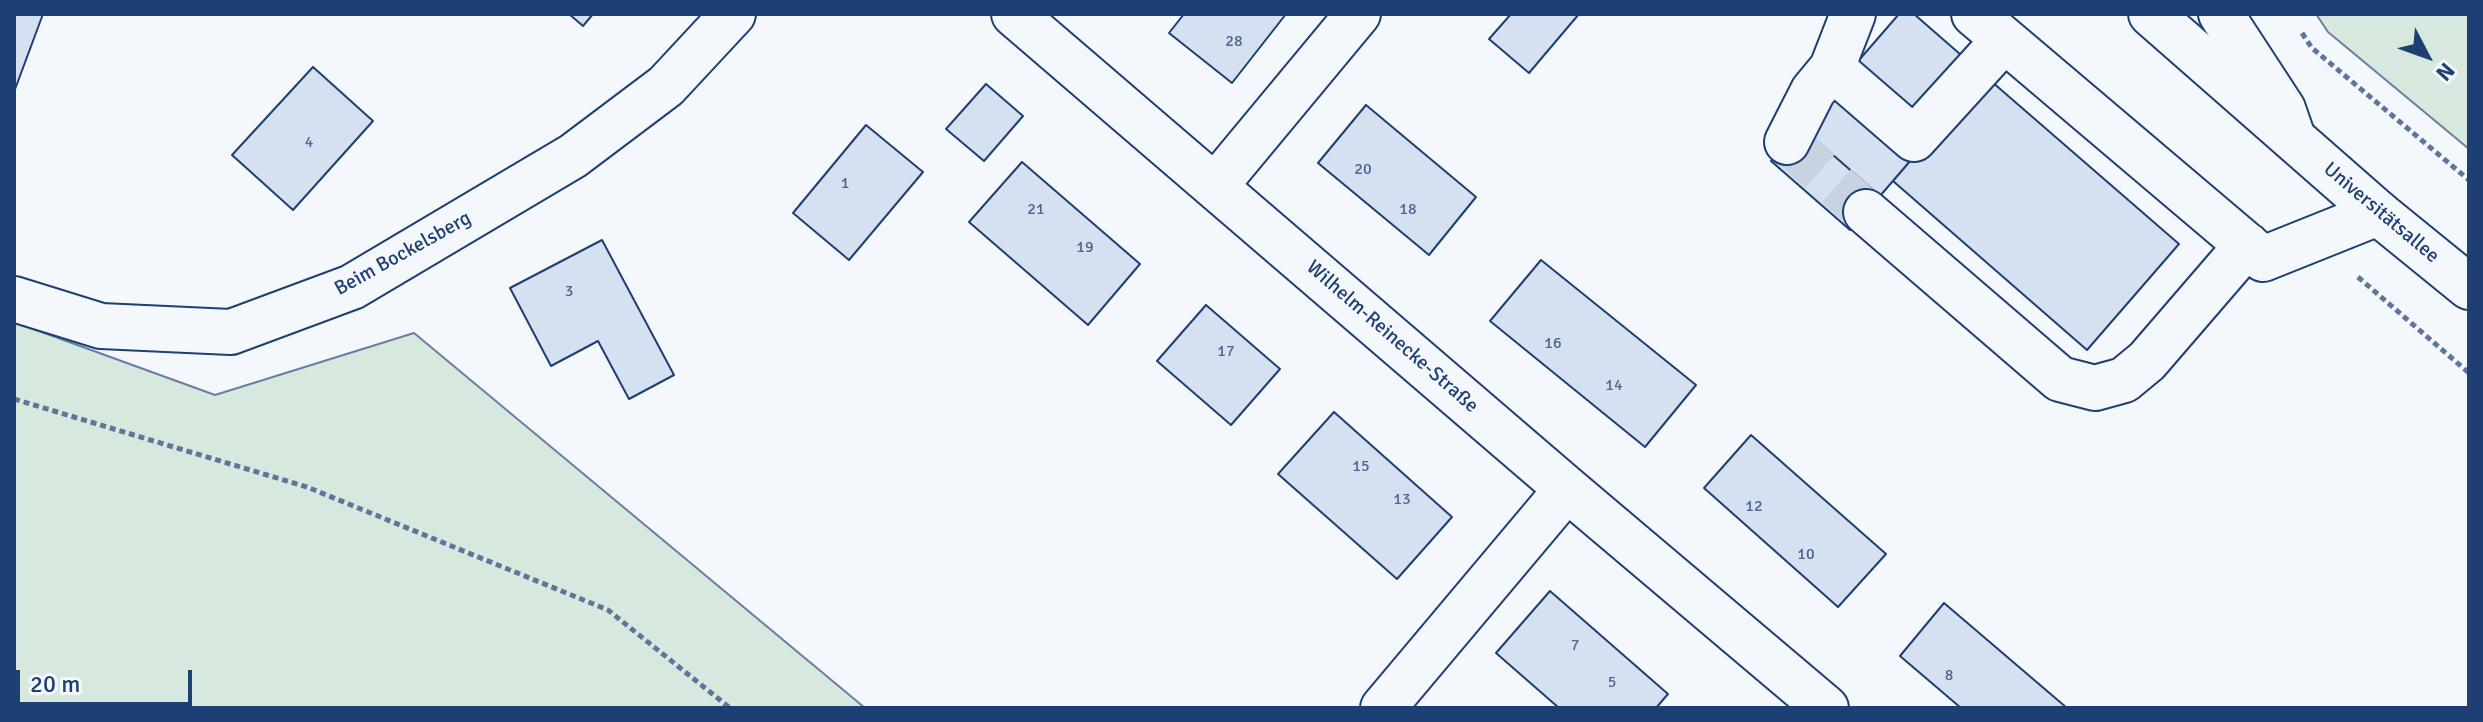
<!DOCTYPE html>
<html>
<head>
<meta charset="utf-8">
<style>
	body { margin:0 }
	#map { position:relative; width:2483px; height:722px; overflow:hidden; background:#f4f7fb; font-family:Signika,sans-serif }
	canvas { display:block }
	.frame { position:absolute; inset:0; border:16px solid #1d3f73; pointer-events:none }
	.north { position:absolute; left:2387px; top:16px; width:80px; height:80px; -webkit-text-stroke:6px #f4f7fb; paint-order:stroke; rotate:131deg; font-size:22px; font-weight:700; line-height:32px; text-align:center; color:#1d3f73 }
	.north::after { content:''; display:block; margin:auto; width:28px; height:36px; background:#1d3f73; clip-path:polygon(50% 0,100% 100%,50% 72%,0 100%) }
	.scale { position:absolute; left:16px; top:670px; width:176px; height:36px; box-sizing:border-box; border:4px solid #1d3f73; border-top:0; padding-left:10px; font-size:24px; line-height:28px; white-space:nowrap; color:#1d3f73; -webkit-text-stroke:6px #f4f7fb; paint-order:stroke }
</style>
</head>
<body>
<div id="map">
<canvas width="2483" height="722"></canvas>
<div class="frame"></div>
<div class="north">N</div>
<div class="scale">20 m</div>
</div>
<script>
const g = document.querySelector('canvas').getContext('2d');
g.lineJoin = 'round';
function fill(path, color) { g.fillStyle = color; g.fill(path, 'evenodd'); }
const poly = rows => new Path2D(rows.map(r => 'M' + r).join(''));
function stroke(path, color, width, dash) { g.strokeStyle = color; g.lineWidth = width; g.lineCap = dash ? 'butt' : 'round'; g.setLineDash(dash || []); g.stroke(path); }
function label(font, color, halo, rows, align = 'center') {
  g.font = font + ' Signika,sans-serif'; g.lineWidth = 6; g.setLineDash([]); g.textBaseline = 'middle'; g.strokeStyle = halo; g.fillStyle = color; for (const [text, x, y, turn = 0] of rows) {
    g.save(); g.translate(x, y); g.rotate((+turn || 0) * Math.PI / 180); g.textAlign = isNaN(turn) ? turn : align; if (halo) g.strokeText(text, 0, 0); g.fillText(text, 0, 0); g.restore();
  }
}
const green = poly([
	[2316,14,2469,14,2469,149,2328,32,2316,14],
	[14,322,215,395,414,333,865,708,14,708,14,322]
]);
fill(green, '#d7e8df');
stroke(green, '#687fa3', 2);
const building = poly([
	[14,14,43,14,14,92,14,14],
	[569,14,593,14,583,26,569,14],
	[1184,14,1286,14,1232,83,1169,33,1184,14],
	[1511,14,1579,14,1529,73,1489,39,1511,14],
	[1899,14,1914,14,1984,75,1880,196,1801,127,1899,14],
	[313,67,373,121,293,210,232,155,313,67],
	[1984,75,2179,244,2087,350,1893,181,1984,75],
	[986,84,1023,116,984,161,946,129,986,84],
	[1366,105,1476,197,1429,255,1318,163,1366,105],
	[866,125,923,172,849,260,793,213,866,125],
	[1801,127,1880,196,1850,230,1771,161,1801,127],
	[1022,162,1140,264,1088,325,969,222,1022,162],
	[602,240,674,375,629,399,598,341,551,366,510,288,602,240],
	[1541,260,1696,385,1645,447,1490,321,1541,260],
	[1206,305,1280,369,1231,425,1157,361,1206,305],
	[1334,412,1452,517,1397,579,1278,474,1334,412],
	[1751,435,1886,554,1838,607,1704,488,1751,435],
	[1550,591,1668,694,1656,708,1559,708,1496,653,1550,591],
	[1944,603,2067,708,1961,708,1900,656,1944,603]
]);
fill(building, '#d5e0f0');
stroke(building, '#1d3f73', 2);
stroke(poly([
	[1787,142,1866,212]
]), '#c9d2e0', 44, [44, 22]);
const minor = poly([
	[1014,14,1567,489,1826,708],
	[1853,14,1832,68,1914,139,2004,40],
	[1974,14,2263,259,2378,213],
	[2221,14,2283,109,2293,138],
	[1787,142,1813,91,1832,68],
	[1216,185,1358,14],
	[1866,212,2060,379,2095,388,2124,380,2147,361,2247,245],
	[14,299,101,326,231,332,352,287,573,156,666,86,733,14],
	[1383,708,1567,489]
]);
const major = poly([
	[2151,14,2378,213,2469,287]
]);
stroke(minor, '#1d3f73', 48);
stroke(major, '#1d3f73', 48);
stroke(poly([
	[2302,33,2312,48,2469,180],
	[2358,277,2469,373],
	[14,399,307,487,608,610,730,708]
]), '#5e769c', 5, [6, 4]);
stroke(minor, '#f4f7fb', 44);
stroke(major, '#f4f7fb', 44);
label('16px', '#4b6792', null, [
	["28",1234,42],
	["4",309,143],
	["20",1363,170],
	["1",845,184],
	["21",1036,210],
	["18",1408,210],
	["19",1085,248],
	["3",569,292],
	["16",1553,344],
	["17",1226,352],
	["14",1614,386],
	["15",1361,467],
	["13",1402,500],
	["12",1754,507],
	["10",1806,555],
	["7",1575,646],
	["8",1949,676],
	["5",1612,683]
]);
label('20px', '#1d3f73', '#f4f7fb', [
	["Universitätsallee",2381,213,40],
	["Beim Bockelsberg",403,254,-29],
	["Wilhelm-Reinecke-Straße",1392,337,41]
]);
</script>
</body>
</html>
